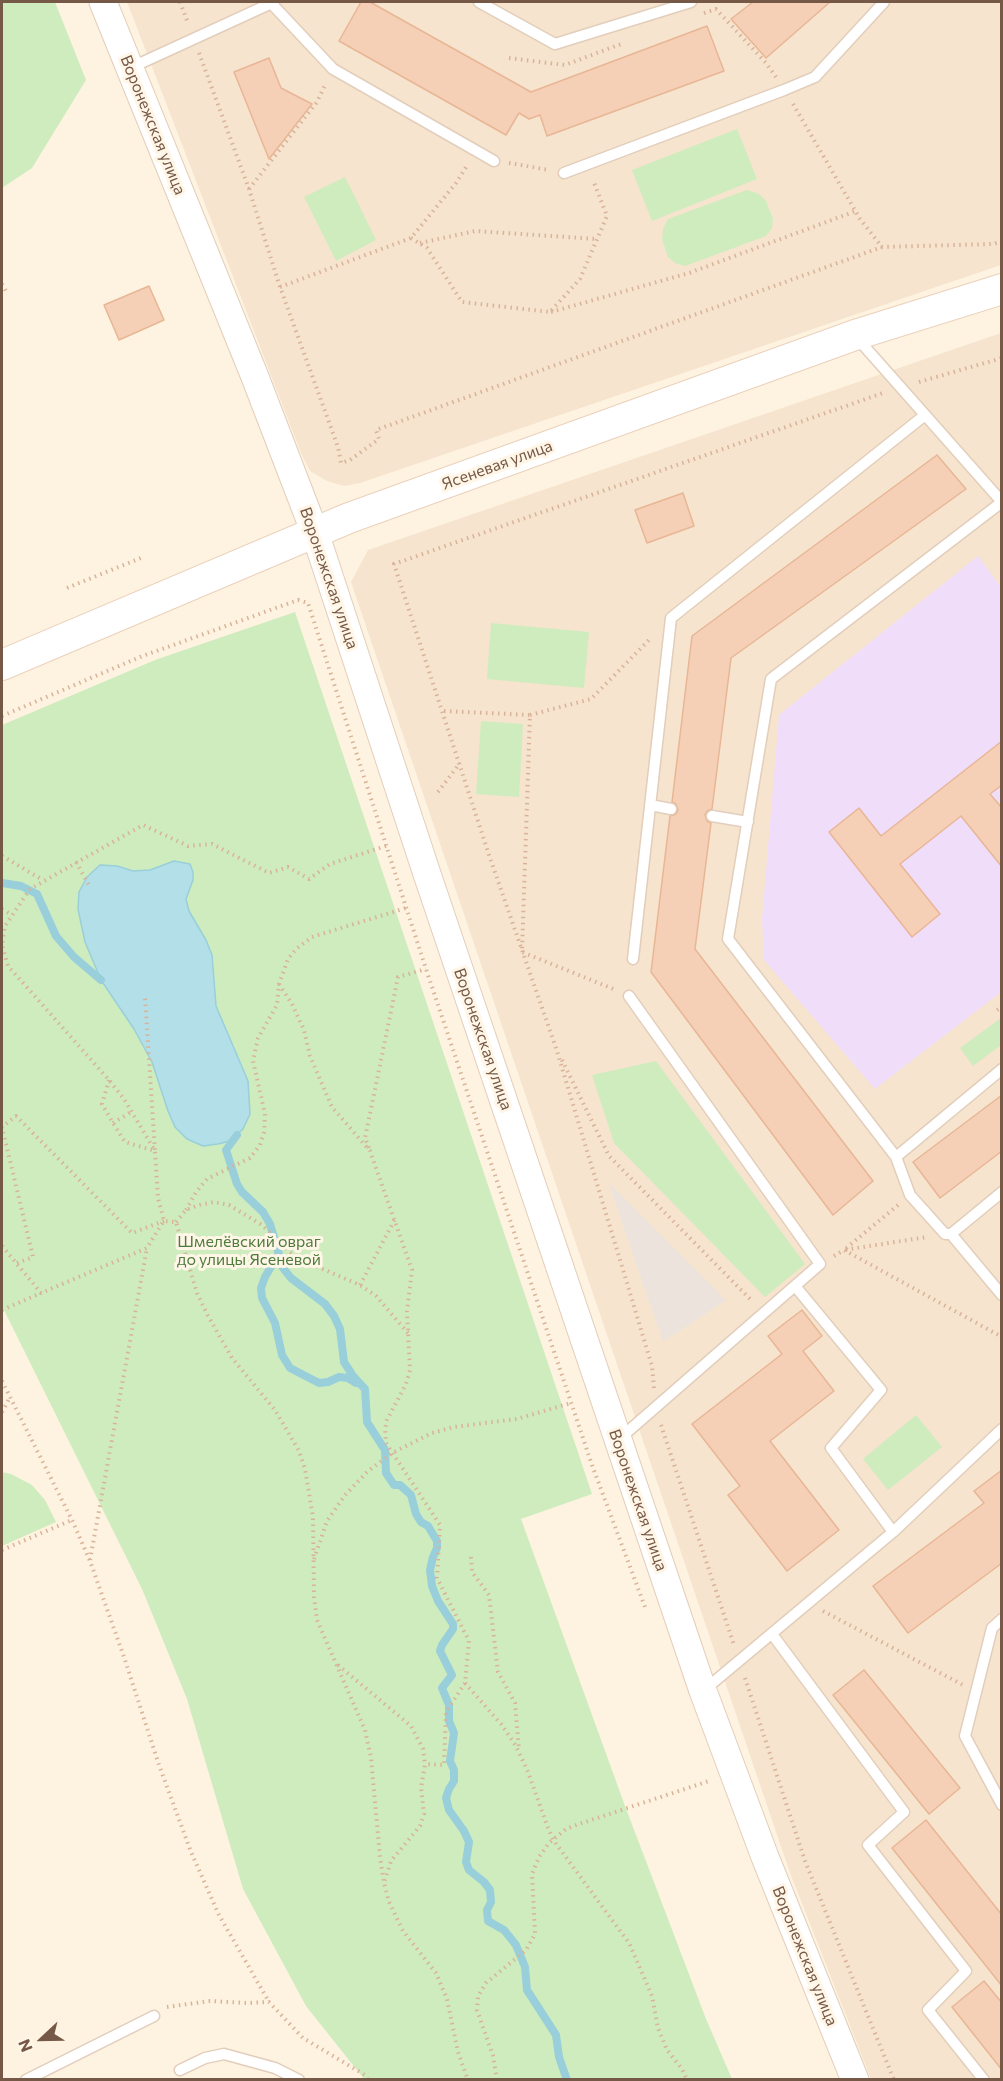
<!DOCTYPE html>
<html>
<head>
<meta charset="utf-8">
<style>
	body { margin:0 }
	#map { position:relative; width:1003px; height:2081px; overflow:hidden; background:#fef3e0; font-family:Commissioner,sans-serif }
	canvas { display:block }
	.frame { position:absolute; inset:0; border:3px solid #765846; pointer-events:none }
	.north { position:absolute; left:12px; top:2009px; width:60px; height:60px; -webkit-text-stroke:4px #fff6e7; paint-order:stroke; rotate:248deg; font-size:16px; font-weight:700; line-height:24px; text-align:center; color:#765846 }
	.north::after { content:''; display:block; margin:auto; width:21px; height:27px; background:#765846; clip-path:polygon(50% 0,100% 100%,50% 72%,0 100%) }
</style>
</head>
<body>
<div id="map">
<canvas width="1003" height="2081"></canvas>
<div class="frame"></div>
<div class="north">N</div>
</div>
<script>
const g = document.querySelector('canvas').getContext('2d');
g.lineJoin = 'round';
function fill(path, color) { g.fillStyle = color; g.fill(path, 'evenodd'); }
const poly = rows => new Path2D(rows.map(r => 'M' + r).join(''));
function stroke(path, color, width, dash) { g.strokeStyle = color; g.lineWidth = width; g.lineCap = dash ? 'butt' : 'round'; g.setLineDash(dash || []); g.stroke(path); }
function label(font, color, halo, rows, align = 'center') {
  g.font = font + ' Commissioner,sans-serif'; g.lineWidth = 6; g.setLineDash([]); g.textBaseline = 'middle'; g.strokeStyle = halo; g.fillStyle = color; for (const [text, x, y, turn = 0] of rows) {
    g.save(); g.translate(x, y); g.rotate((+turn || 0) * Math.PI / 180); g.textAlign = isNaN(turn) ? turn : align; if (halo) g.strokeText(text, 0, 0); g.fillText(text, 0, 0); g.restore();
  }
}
fill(poly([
	[127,2,1001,2,1001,265,360,483,344,486,327,481,310,471,301,453],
	[1001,333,1001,2079,871,2079,790,1873,351,582,368,550]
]), '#f6e4ce');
fill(poly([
	[608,1182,726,1300,663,1342]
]), '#ece4dc');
fill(poly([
	[978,556,1001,587,1001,992,875,1089,764,960,762,919,779,715]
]), '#f0ddfa');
fill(poly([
	[2,2,55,2,86,80,32,168,2,188],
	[737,129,757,179,652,221,632,170],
	[345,177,376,240,336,261,304,197],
	[747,190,759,194,766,201,773,219,772,228,766,236,685,266,675,263,668,257,662,239,663,229,668,219],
	[295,612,592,1494,521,1519,625,1806,706,2019,732,2079,364,2079,306,2006,243,1889,187,1699,142,1589,2,1306,2,725,155,660],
	[491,623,589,632,584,688,487,679],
	[481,721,523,724,519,797,476,794],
	[1001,1018,1001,1045,973,1066,960,1048],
	[656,1061,805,1264,765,1297,614,1143,592,1075],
	[916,1415,942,1447,888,1490,863,1459],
	[2,1472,11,1474,32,1485,45,1500,56,1522,2,1546]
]), '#cfecbe');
const water = poly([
	[174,861,190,864,193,872,193,880,186,899,189,911,206,940,212,955,216,1006,248,1081,250,1114,243,1129,230,1141,218,1144,203,1146,187,1139,175,1127,168,1111,152,1062,134,1029,101,980,85,942,78,909,79,892,87,877,100,865,117,866,133,871,150,870,174,861]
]);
fill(water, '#b3dfe8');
stroke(water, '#99cfda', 1.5);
stroke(poly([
	[2,883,21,886,37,894,56,936,74,957,101,980],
	[237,1135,226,1150,237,1184,242,1192,263,1212,270,1224,283,1268,291,1278,325,1304,334,1316,340,1329,344,1362,353,1376,365,1389,367,1422,385,1450,386,1473,394,1485,400,1485,411,1495,416,1514,421,1522,428,1526,437,1541,437,1548,433,1557,430,1570,432,1586,438,1601,453,1624,453,1629,442,1645,440,1651,452,1675,442,1688,449,1705,449,1721,454,1733,450,1761,454,1770,454,1781,449,1789,446,1798,449,1810,464,1831,469,1842,466,1862,469,1870,484,1882,490,1890,491,1902,487,1910,488,1921,504,1930,516,1945,525,1967,527,1990,556,2035,559,2057,567,2080],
	[278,1255,265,1277,261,1288,262,1298,275,1323,282,1355,290,1368,319,1383,328,1382,339,1377,348,1378,356,1383]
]), '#99cfda', 8);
const building = poly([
	[361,2,370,2,531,92,707,26,724,71,547,136,540,115,529,119,519,113,506,135,339,41,361,2],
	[753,2,830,2,766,58,731,19,753,2],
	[269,58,281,88,312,104,269,159,234,72,269,58],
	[149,286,164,320,119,340,104,305,149,286],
	[937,455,966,489,731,658,712,809,707,811,705,815,707,821,711,823,695,949,873,1181,833,1215,651,972,670,816,676,814,678,810,676,804,672,802,692,636,937,455],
	[683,493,694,526,647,543,635,510,683,493],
	[1002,741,1002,785,990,794,1002,808,1002,867,961,816,900,864,940,914,912,937,829,832,859,808,881,836,1002,741],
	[1002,1095,1002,1151,940,1198,913,1162,1002,1095],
	[802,1310,822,1336,803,1351,834,1391,770,1441,839,1530,787,1571,728,1495,740,1486,692,1424,782,1354,768,1336,802,1310],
	[1002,1470,1002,1563,908,1633,873,1586,984,1503,974,1491,1002,1470],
	[864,1670,960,1788,929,1814,833,1695,864,1670],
	[926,1820,1002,1915,1002,1986,892,1848,926,1820],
	[984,1981,1002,2003,1002,2070,952,2007,984,1981]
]);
fill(building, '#f5d0b6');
stroke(building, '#e8b695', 1.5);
const service = poly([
	[479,2,555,44,691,2],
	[271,3,333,69,494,161],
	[130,68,274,2],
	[564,173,784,90,815,77,884,2],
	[857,338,1002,502,771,679,728,939,896,1157],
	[650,805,671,809],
	[712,816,748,822],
	[633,959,671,618,925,415],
	[1002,1069,896,1157,910,1195,945,1234,951,1234,1002,1192],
	[951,1234,1002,1295],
	[618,1440,820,1264,629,996],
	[893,1532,1002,1429],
	[1002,1619,992,1628,965,1736,1002,1805],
	[772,1634,904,1812,868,1845,966,1971,928,2010,984,2080],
	[703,1691,893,1532,831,1448,881,1390,795,1286],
	[180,2070,205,2058,224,2054,275,2068,299,2080],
	[26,2080,154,2016]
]);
const tertiary = poly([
	[103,2,255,377,315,533,427,874,703,1691,765,1857,855,2080]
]);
const secondary = poly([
	[2,665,349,518,855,335,1002,289]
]);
stroke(service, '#e2cebb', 13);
stroke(tertiary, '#e2cebb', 29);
stroke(secondary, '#ead1bb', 32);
stroke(poly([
	[180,2,188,23],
	[704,13,716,9,766,63,776,77],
	[199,53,249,189,280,287,338,447,341,463,350,460,379,439,376,430,882,247],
	[509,58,565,65,621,44],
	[793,104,860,219,882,247,993,244,1002,241],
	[509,163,549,170],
	[249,189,317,102,326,83],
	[411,238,427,248,462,302,550,312,580,279,607,216,593,180],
	[420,243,475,231,597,239],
	[2,284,7,293],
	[280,287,411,238,456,183,468,164],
	[551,312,689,273,856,211],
	[919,382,1002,358],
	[67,588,141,558],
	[444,711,530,715,522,952,616,990],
	[530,715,591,699,651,638],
	[2,716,140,657,298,600,308,603,426,969,592,1465,645,1607],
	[438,792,460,763],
	[386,846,330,864,309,879,288,867,269,873,212,844,188,846,143,825,30,889,5,926,2,945,8,966,109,1080,124,1099,155,1151,158,1198,164,1221,176,1222,197,1293,207,1314,232,1358,275,1410,299,1451,305,1469,313,1517,314,1597,317,1620,365,1730,371,1758,380,1857,384,1883,389,1902,403,1931,436,1973,447,1999,458,2052,468,2080],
	[2,856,43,880],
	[76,862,89,885],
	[2,909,12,915],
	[279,984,292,1004,304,1030,310,1056,332,1107,370,1151,412,1270,407,1311,410,1370,406,1384,387,1420,385,1429,386,1443,440,1525,437,1578,469,1641,465,1683,446,1712,444,1765,425,1764],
	[997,1010,1002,1007],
	[562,1060,609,1156,752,1301],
	[109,1080,102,1104,113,1123,125,1142,155,1151,145,997],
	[113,1123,131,1112],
	[369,1148,365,1138,398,977,426,969],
	[898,1205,844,1250,927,1237],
	[186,1210,196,1192,207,1179,250,1158,260,1145,264,1132,265,1114,253,1061,258,1038,277,1005,279,984,288,959,296,949,312,937,406,908],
	[176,1222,186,1210,199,1205,214,1202,229,1205,262,1225,291,1253,311,1264,360,1285,376,1296,408,1333],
	[2,1246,41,1293,147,1248,163,1222],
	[834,1256,844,1250,1002,1337],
	[17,1263,33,1257,2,1127,16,1116,132,1233,164,1221],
	[360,1285,395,1219],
	[2,1310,41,1293],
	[2,1381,72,1520,90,1561,124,1657,159,1765,191,1852,219,1915,269,2002],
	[654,1388,652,1366,556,1048,489,855,394,564,883,393],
	[2,1412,10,1397],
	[661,1425,734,1645],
	[2,1550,72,1520],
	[471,1557,472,1572,489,1595,498,1672,515,1703,519,1749],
	[314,1559,327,1521,345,1495,367,1472,392,1453,432,1433,454,1427,517,1419,571,1403],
	[90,1560,147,1248],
	[823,1611,963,1685],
	[338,1665,411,1726,423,1749,425,1764,421,1788,424,1814,420,1826,391,1861,384,1883],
	[745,1678,805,1861,894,2080],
	[465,1683,501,1724,516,1746,528,1772,548,1828,554,1841,629,1943,652,1996,658,2028,667,2050,682,2069,687,2080],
	[167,2007,210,2001,248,2003,269,2002,303,2038,365,2075,368,2080],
	[497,2080,493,2056,477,2010,478,1996,486,1983,526,1950,535,1934,532,1874,539,1857,549,1843,566,1829,579,1824,709,1781]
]), '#d9b399', 4, [1.5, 4.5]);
stroke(service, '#fff', 10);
stroke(tertiary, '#fff', 27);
stroke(secondary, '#fff', 30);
label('16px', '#765846', '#fff6e7', [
	["Воронежская улица",153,125,68],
	["Ясеневая улица",497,465,-20],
	["Воронежская улица",329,578,71],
	["Воронежская улица",483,1039,71],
	["Воронежская улица",638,1500,71],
	["Воронежская улица",805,1956,68]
]);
label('16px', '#4e7c3d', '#fff6e7', [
	["Шмелёвский овраг",249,1242],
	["до улицы Ясеневой",249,1260]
]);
</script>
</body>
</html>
